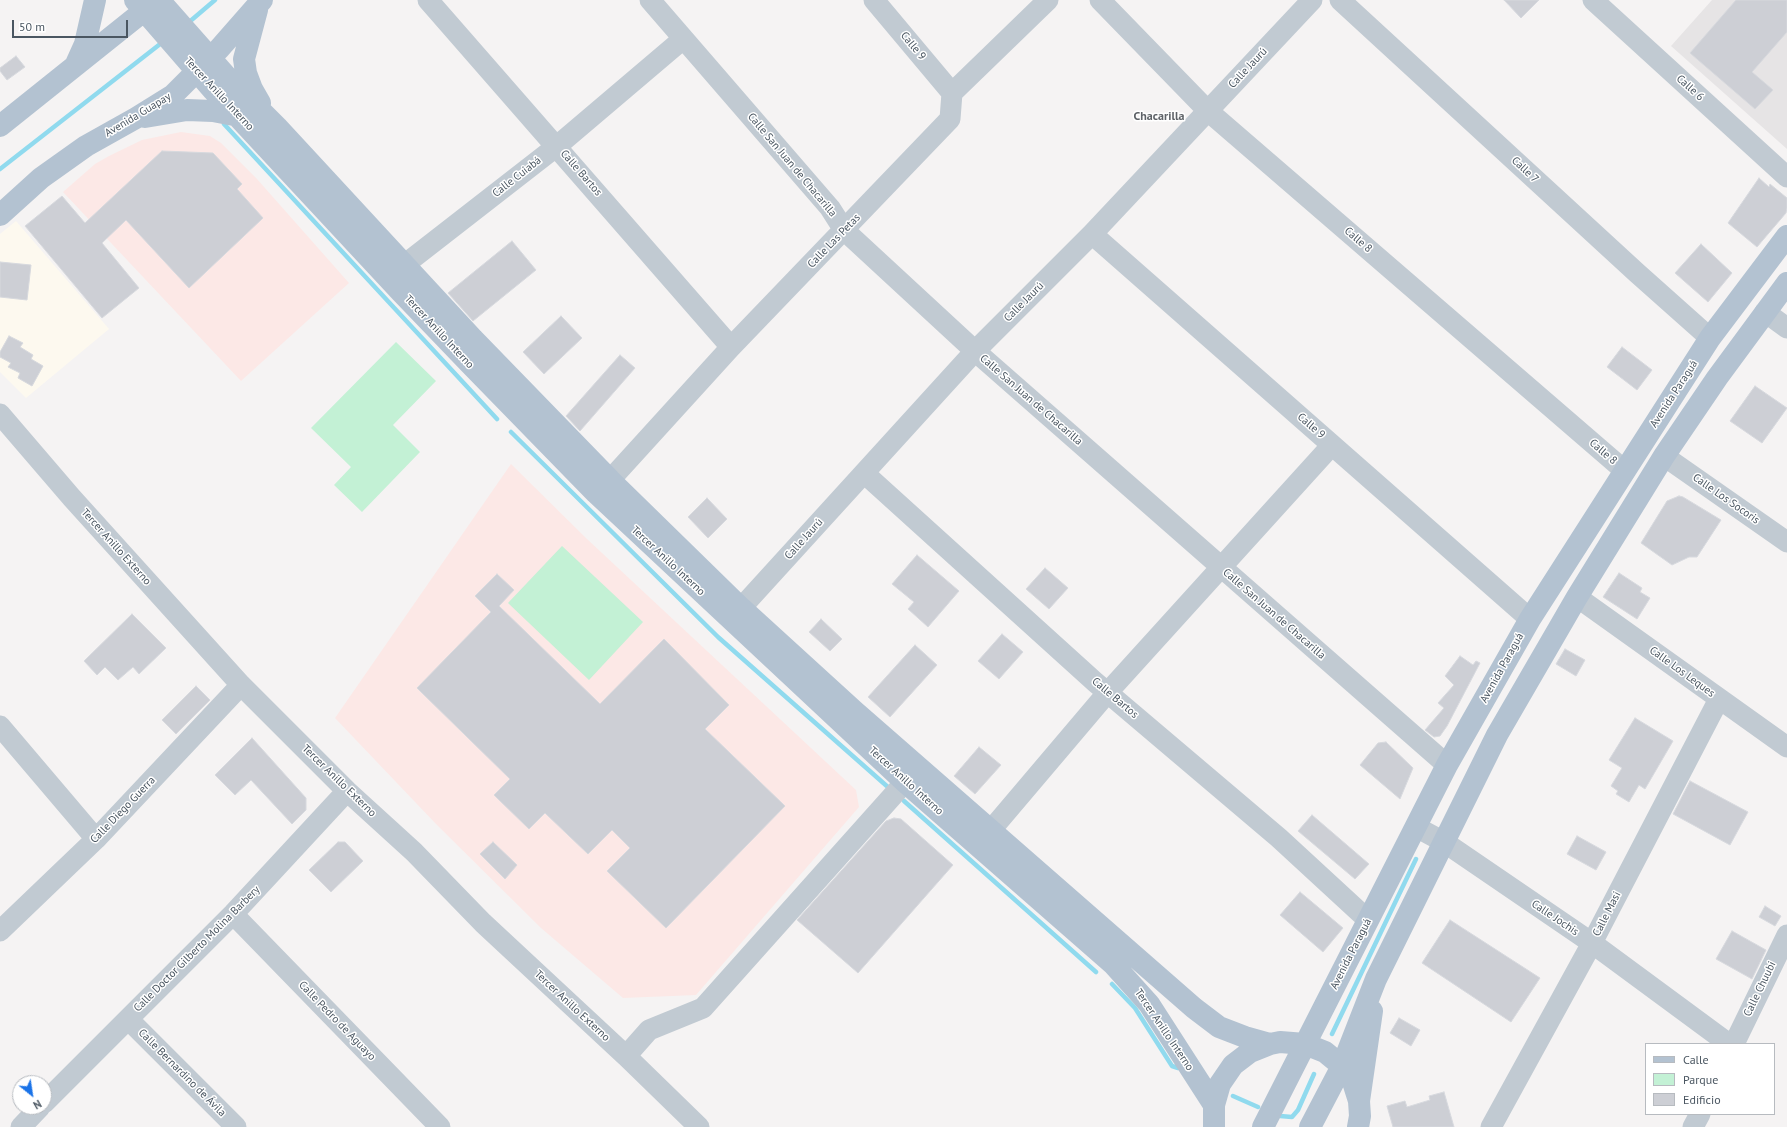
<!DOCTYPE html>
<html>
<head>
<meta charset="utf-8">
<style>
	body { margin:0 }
	#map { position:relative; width:1787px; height:1127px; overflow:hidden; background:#f5f3f3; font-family:"PT Sans",sans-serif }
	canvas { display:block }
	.legend { position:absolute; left:1645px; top:1043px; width:130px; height:72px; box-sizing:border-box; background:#fff; border:1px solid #b7bbc0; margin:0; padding:5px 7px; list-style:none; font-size:12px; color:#4a5661 }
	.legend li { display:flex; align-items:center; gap:8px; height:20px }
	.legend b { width:20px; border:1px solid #b7bbc0 }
	.north { position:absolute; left:12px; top:1075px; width:40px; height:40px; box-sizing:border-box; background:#fff; border:1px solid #b7bbc0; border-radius:50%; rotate:150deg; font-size:11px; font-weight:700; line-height:16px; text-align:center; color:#4a5661 }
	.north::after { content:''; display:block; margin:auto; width:14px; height:18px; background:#1a73e8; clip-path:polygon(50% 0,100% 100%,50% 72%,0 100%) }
	.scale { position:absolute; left:12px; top:20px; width:116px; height:18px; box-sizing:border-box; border:2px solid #4a5661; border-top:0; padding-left:5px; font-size:12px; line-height:14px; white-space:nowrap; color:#4a5661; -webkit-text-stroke:3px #fff; paint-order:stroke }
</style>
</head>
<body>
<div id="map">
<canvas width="1787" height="1127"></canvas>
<ul class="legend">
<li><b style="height:5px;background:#b3c2d1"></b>Calle</li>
<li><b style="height:11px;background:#c3f1d5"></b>Parque</li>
<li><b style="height:11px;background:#cdcfd5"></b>Edificio</li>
</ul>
<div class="north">N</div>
<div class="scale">50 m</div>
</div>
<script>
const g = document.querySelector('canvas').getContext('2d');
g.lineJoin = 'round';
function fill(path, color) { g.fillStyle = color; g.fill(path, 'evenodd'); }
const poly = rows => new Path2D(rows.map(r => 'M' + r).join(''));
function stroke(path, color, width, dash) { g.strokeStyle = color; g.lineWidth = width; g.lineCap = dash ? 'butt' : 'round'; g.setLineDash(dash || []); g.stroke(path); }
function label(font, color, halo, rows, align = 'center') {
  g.font = font + ' "PT Sans",sans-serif'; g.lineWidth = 3; g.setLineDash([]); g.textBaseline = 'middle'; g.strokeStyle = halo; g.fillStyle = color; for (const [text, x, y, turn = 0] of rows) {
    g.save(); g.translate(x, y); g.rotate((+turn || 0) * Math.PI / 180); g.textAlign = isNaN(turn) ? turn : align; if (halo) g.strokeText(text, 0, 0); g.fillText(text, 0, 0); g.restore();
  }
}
fill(poly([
	[16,221,109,329,26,398,0,372,0,234]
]), '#fdf9ef');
fill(poly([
	[1712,0,1787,0,1787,149,1671,46]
]), '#e6e4e5');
fill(poly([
	[181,132,210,136,221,143,257,179,349,283,241,381,63,192,95,164,109,156,142,140],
	[511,464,587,539,856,790,859,807,696,995,623,998,541,928,436,824,335,718]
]), '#fce8e6');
fill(poly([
	[396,342,436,381,393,425,420,452,362,512,334,485,351,467,311,428],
	[562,546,643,622,589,680,508,603]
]), '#c3f1d5');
stroke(poly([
	[188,23,215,0],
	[224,124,497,419],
	[0,169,164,41],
	[511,432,718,637,889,788],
	[904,801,1096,972],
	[1112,984,1135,1008,1172,1066,1178,1068],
	[1332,1034,1416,859],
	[1233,1096,1258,1107],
	[1280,1116,1292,1117,1298,1110,1314,1074]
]), '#90daee', 4.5);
const building = poly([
	[1504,0,1539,0,1521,18,1504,0],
	[1736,0,1787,0,1787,32,1752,72,1773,90,1755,109,1690,53,1736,0],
	[16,56,25,67,7,80,0,71,0,68,16,56],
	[162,151,213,153,242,184,237,189,263,218,189,288,126,220,102,243,139,288,102,318,25,226,62,196,85,223,162,151],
	[1759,178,1769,187,1770,184,1787,198,1787,208,1786,213,1757,247,1728,223,1759,178],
	[512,241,536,270,473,321,448,293,512,241],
	[1701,244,1732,273,1708,302,1675,273,1701,244],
	[0,262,31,265,27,300,0,297,0,262],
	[561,316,582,338,544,374,523,352,561,316],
	[9,336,23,343,20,347,33,355,31,359,43,366,32,386,18,378,20,373,8,367,11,363,0,357,0,352,9,336],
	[1622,347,1652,370,1637,390,1607,367,1622,347],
	[620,355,635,368,580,431,566,416,620,355],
	[1755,386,1787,408,1762,443,1730,421,1755,386],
	[1679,496,1683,497,1721,520,1697,557,1689,557,1672,565,1641,543,1667,501,1679,496],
	[707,498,727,519,708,538,688,517,707,498],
	[917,555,959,591,928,627,908,609,914,602,892,584,917,555],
	[1045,568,1068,588,1049,609,1026,589,1045,568],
	[1619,573,1642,588,1640,592,1650,598,1637,619,1603,597,1619,573],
	[497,574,514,590,499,606,600,704,664,639,729,705,705,729,785,806,666,928,607,871,630,848,612,830,588,854,545,813,529,829,494,795,510,779,417,688,491,612,475,596,497,574],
	[132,614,166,648,139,674,133,667,118,680,105,667,97,675,84,661,132,614],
	[821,619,842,639,830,651,809,632,821,619],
	[1002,634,1023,652,999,679,978,661,1002,634],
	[915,645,937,665,890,717,868,697,915,645],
	[1565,649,1585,660,1576,676,1556,664,1565,649],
	[1460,656,1473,665,1476,661,1480,663,1447,726,1440,736,1434,737,1425,730,1444,708,1438,703,1454,685,1445,676,1460,656],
	[196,686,210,700,176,734,162,720,196,686],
	[1635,718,1673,741,1645,789,1639,785,1629,802,1616,794,1618,791,1611,786,1622,768,1609,760,1635,718],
	[252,738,306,798,306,810,292,824,251,780,235,795,215,775,252,738],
	[1386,742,1413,768,1400,799,1360,765,1378,743,1386,742],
	[979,747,1001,765,975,794,954,776,979,747],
	[1690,781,1748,812,1730,845,1673,814,1690,781],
	[1312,815,1369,864,1355,879,1298,831,1312,815],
	[894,818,901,819,953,865,858,973,797,920,886,821,894,818],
	[1577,836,1606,852,1596,870,1567,854,1577,836],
	[338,842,345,842,363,861,331,892,309,870,338,842],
	[493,842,517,865,505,879,480,854,493,842],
	[1300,892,1343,928,1323,952,1280,915,1300,892],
	[1765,906,1781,916,1775,926,1759,917,1765,906],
	[1450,920,1540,978,1511,1022,1422,963,1450,920],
	[1732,931,1766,950,1752,979,1716,959,1732,931],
	[1399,1018,1420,1030,1411,1046,1390,1033,1399,1018],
	[1444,1092,1454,1127,1393,1127,1387,1106,1405,1101,1407,1107,1430,1100,1429,1096,1444,1092]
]);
fill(building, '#cdcfd5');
stroke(building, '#d7d9de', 1);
stroke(poly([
	[428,0,731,347],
	[650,0,830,208,844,230,975,351,1447,765],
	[874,0,952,93],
	[1100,0,1208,111,1625,471],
	[1340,0,1637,273,1710,338],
	[1593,0,1787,177],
	[1092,234,1530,619],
	[404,265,557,146,683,39],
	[1765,312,1787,328],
	[0,414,72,498,241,685,347,791,414,852,483,923,626,1056,699,1127],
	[1664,456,1787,542],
	[864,473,1095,682,1279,838,1368,920],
	[610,480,731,347,950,119,952,93,1048,0],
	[1577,597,1787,747],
	[741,608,975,351,1092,234,1312,0],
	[0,726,96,839],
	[1416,827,1444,842,1592,943,1729,1044],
	[991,830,1108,692,1332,445],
	[233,914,440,1127],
	[0,931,96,839,241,685],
	[128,1019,236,1127],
	[1734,1044,1787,935],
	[626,1056,649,1030,703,1008,905,782],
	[44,1103,233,914,347,791],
	[21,1127,40,1107],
	[1491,1127,1592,943,1719,699],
	[1693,1127,1700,1114]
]), '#c1cad2', 21);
stroke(poly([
	[135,0,213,90,401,292,471,365,596,493,905,782,1113,964,1149,1004,1214,1105],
	[159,0,227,77,277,127,473,339,610,480,741,608,854,711,1194,1008,1219,1027,1245,1037,1270,1044],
	[257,10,244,59,246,73,252,89,260,103],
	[76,64,85,44,95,0],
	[145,117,187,110,213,111,239,116],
	[0,126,155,2],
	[0,215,41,178,86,146,136,118,173,95,219,49,262,0],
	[1359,1101,1372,1011],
	[1214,1127,1214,1105,1220,1084,1233,1065,1250,1052,1270,1044,1280,1042,1305,1044,1325,1052,1342,1066,1353,1082,1359,1101,1360,1116,1358,1127],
	[1263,1127,1447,765,1530,619,1710,338,1787,236],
	[1310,1127,1342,1066,1376,979,1497,735,1577,597,1664,456,1717,378,1787,283]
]), '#b3c2d1', 22);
label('11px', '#4a5661', '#fff', [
	["Calle 9",913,46,50],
	["Calle Jaurú",1248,68,-47],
	["Calle 6",1690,88,42],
	["Tercer Anillo Interno",219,94,47],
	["Avenida Guapay",138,115,-31],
	["Calle San Juan de Chacarilla",792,165,50],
	["Calle 7",1525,170,43],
	["Calle Bartos",581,173,49],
	["Calle Cuiabá",517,177,-38],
	["Calle 8",1358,240,41],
	["Calle Las Petas",834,241,-46],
	["Calle Jaurú",1024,302,-45],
	["Tercer Anillo Interno",439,332,47],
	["Avenida Paraguá",1674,394,-57],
	["Calle San Juan de Chacarilla",1031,400,41],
	["Calle 9",1311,426,41],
	["Calle 8",1603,452,41],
	["Calle Los Socoris",1726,499,35],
	["Calle Jaurú",804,539,-48],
	["Tercer Anillo Externo",116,547,48],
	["Tercer Anillo Interno",668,561,43],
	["Calle San Juan de Chacarilla",1274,614,41],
	["Avenida Paraguá",1502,668,-61],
	["Calle Los Leques",1682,672,36],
	["Calle Bartos",1115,698,40],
	["Tercer Anillo Externo",339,781,44],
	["Tercer Anillo Interno",906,781,42],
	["Calle Diego Guerra",123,810,-46],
	["Calle Masi",1607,914,-63],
	["Calle Jochis",1555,918,34],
	["Calle Doctor Gilberto Molina Barbery",197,949,-45],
	["Avenida Paraguá",1351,954,-63],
	["Calle Chuubi",1760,989,-64],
	["Tercer Anillo Externo",572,1006,43],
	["Calle Pedro de Aguayo",337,1021,46],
	["Tercer Anillo Interno",1164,1030,56],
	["Calle Bernardino de Ávila",182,1073,45]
]);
label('bold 12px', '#5f6368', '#fff', [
	["Chacarilla",1159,117]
]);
</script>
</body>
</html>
